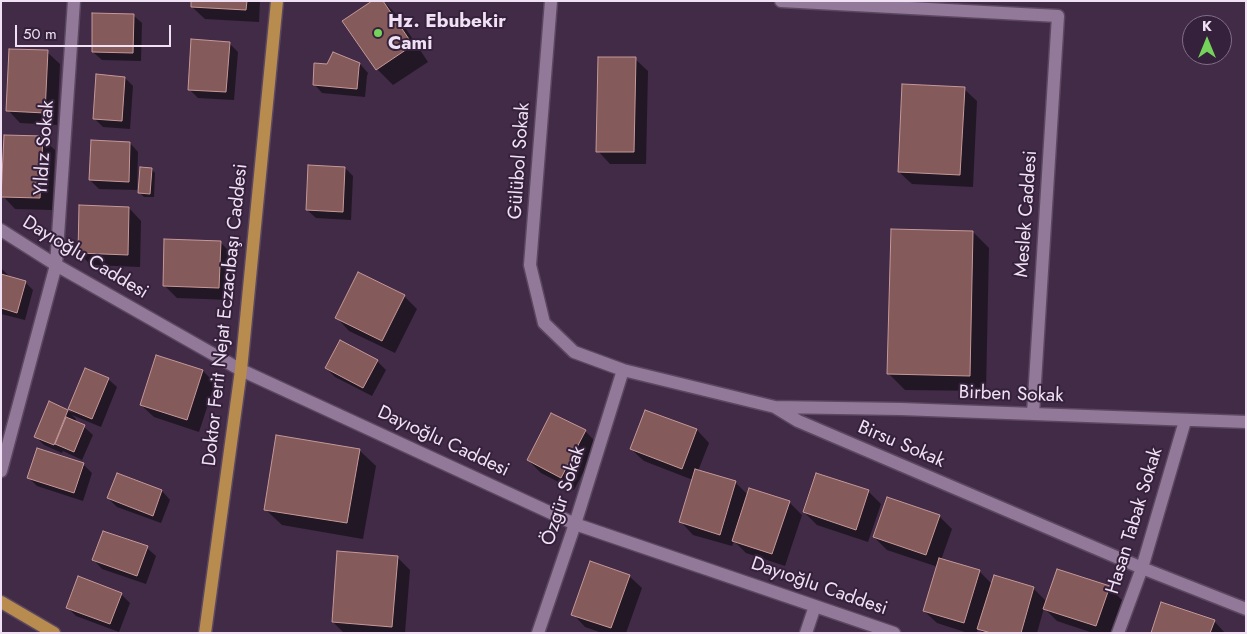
<!DOCTYPE html>
<html>
<head>
<meta charset="utf-8">
<style>
	body { margin:0 }
	#map { position:relative; width:1247px; height:634px; overflow:hidden; background:#412b47; font-family:Jost,sans-serif }
	canvas { display:block }
	.frame { position:absolute; inset:0; border:2px solid #f0e2f4; pointer-events:none }
	.north { position:absolute; left:1182px; top:15px; width:50px; height:50px; box-sizing:border-box; background:#36213c; border:1px solid #806e86; border-radius:50%; rotate:0deg; font-size:14px; font-weight:700; line-height:20px; text-align:center; color:#f0e2f4 }
	.north::after { content:''; display:block; margin:auto; width:18px; height:22px; background:#75d25b; clip-path:polygon(50% 0,100% 100%,50% 72%,0 100%) }
	.scale { position:absolute; left:15px; top:25px; width:156px; height:22px; box-sizing:border-box; border:2px solid #f0e2f4; border-top:0; padding-left:6px; font-size:15px; line-height:18px; white-space:nowrap; color:#f0e2f4; -webkit-text-stroke:4px #36213c; paint-order:stroke }
</style>
</head>
<body>
<div id="map">
<canvas width="1247" height="634"></canvas>
<div class="frame"></div>
<div class="north">K</div>
<div class="scale">50 m</div>
</div>
<script>
const g = document.querySelector('canvas').getContext('2d');
g.lineJoin = 'round';
function fill(path, color) { g.fillStyle = color; g.fill(path, 'evenodd'); }
const poly = rows => new Path2D(rows.map(r => 'M' + r).join(''));
function stroke(path, color, width, dash) { g.strokeStyle = color; g.lineWidth = width; g.lineCap = dash ? 'butt' : 'round'; g.setLineDash(dash || []); g.stroke(path); }
function label(font, color, halo, rows, align = 'center') {
  g.font = font + ' Jost,sans-serif'; g.lineWidth = 4; g.setLineDash([]); g.textBaseline = 'middle'; g.strokeStyle = halo; g.fillStyle = color; for (const [text, x, y, turn = 0] of rows) {
    g.save(); g.translate(x, y); g.rotate((+turn || 0) * Math.PI / 180); g.textAlign = isNaN(turn) ? turn : align; if (halo) g.strokeText(text, 0, 0); g.fillText(text, 0, 0); g.restore();
  }
}
fill(poly([
	[192,1,260,1,259,22,205,19,192,7],
	[383,1,396,14,428,62,393,85,377,69],
	[133,15,142,23,141,61,102,60,93,52],
	[229,43,238,52,234,100,198,98,189,89],
	[47,52,60,64,57,125,20,123,8,110],
	[333,53,360,64,368,73,367,76,365,97,322,93,314,84,328,65],
	[635,59,648,71,646,164,610,164,598,151],
	[125,78,133,86,130,129,103,127,94,118],
	[964,89,977,101,973,187,912,184,899,172],
	[42,138,55,150,52,210,15,209,3,196],
	[130,143,138,152,137,190,99,189,90,180],
	[345,168,353,176,351,220,316,218,307,210],
	[151,169,155,173,154,197,144,197,140,193],
	[129,208,141,221,140,267,91,265,79,253],
	[973,232,989,248,986,391,905,390,889,374],
	[220,242,233,255,231,300,177,298,164,285],
	[1,268,10,277,25,282,33,290,25,320,1,314],
	[404,296,417,309,395,353,349,331,337,318],
	[377,361,386,370,372,396,335,377,326,368],
	[203,371,215,383,199,432,154,417,141,405],
	[108,379,117,387,101,427,72,415,76,419,75,423,84,427,93,435,82,460,63,451,62,453,44,445,35,436,49,403,73,413,69,409],
	[697,430,709,443,698,471,735,482,748,495,789,502,802,515,785,566,746,553,734,541,732,546,693,535,681,522,693,480,644,461,631,449],
	[585,431,598,444,574,490,541,473,528,460],
	[359,450,376,466,363,539,282,525,265,509],
	[83,464,92,473,83,501,37,486,28,477],
	[817,474,869,492,881,504,868,542,817,525,804,512],
	[117,475,162,491,170,500,161,523,117,507,108,498],
	[939,516,952,529,941,560,979,571,992,584,995,577,1034,589,1047,602,1109,587,1122,600,1111,633,1093,633,1057,621,1044,608,1037,633,983,633,978,628,977,633,968,633,937,623,924,611,938,567,887,550,874,537],
	[147,548,156,556,146,584,102,569,94,560],
	[397,557,410,570,405,633,344,633,333,622],
	[629,576,642,588,626,633,602,633,585,627,573,614],
	[121,594,130,603,119,632,76,616,68,608],
	[1214,621,1225,633,1152,633]
]), '#0007');
const building = poly([
	[191,1,247,1,246,10,191,7,191,1],
	[372,1,383,1,413,45,376,70,342,21,372,1],
	[92,13,134,14,133,53,92,52,92,13],
	[191,39,230,42,226,92,188,90,191,39],
	[9,49,48,50,45,113,6,111,9,49],
	[333,52,360,63,359,67,357,89,313,85,314,63,327,64,333,52],
	[598,57,636,57,634,152,596,152,598,57],
	[96,74,125,77,122,121,93,119,96,74],
	[902,84,965,87,960,175,898,172,902,84],
	[4,135,43,136,40,198,1,197,4,135],
	[91,140,130,142,129,182,89,180,91,140],
	[308,165,345,167,343,212,306,210,308,165],
	[140,167,152,168,150,194,138,193,140,167],
	[79,205,129,207,128,255,78,253,79,205],
	[891,229,973,231,970,376,887,374,891,229],
	[164,239,221,241,219,288,163,286,164,239],
	[358,272,405,295,382,341,335,318,358,272],
	[1,274,26,281,17,313,1,308,1,274],
	[340,340,378,360,363,388,325,368,340,340],
	[156,355,203,370,187,420,140,405,156,355],
	[85,368,109,378,92,419,68,409,85,368],
	[49,401,68,410,54,445,34,437,49,401],
	[645,410,697,429,682,469,630,449,645,410],
	[551,413,586,430,561,478,527,460,551,413],
	[66,417,85,425,74,452,55,444,66,417],
	[276,435,360,449,347,523,264,510,276,435],
	[37,448,84,463,74,493,27,478,37,448],
	[695,469,736,481,720,535,679,522,695,469],
	[117,473,162,490,153,516,107,498,117,473],
	[816,473,869,490,856,530,803,512,816,473],
	[749,488,790,501,772,554,732,541,749,488],
	[887,497,940,515,926,555,873,537,887,497],
	[103,531,148,546,137,576,92,560,103,531],
	[337,551,398,556,392,627,332,622,337,551],
	[939,558,980,570,964,623,923,611,939,558],
	[590,561,630,575,611,628,571,615,590,561],
	[1057,569,1110,586,1096,626,1043,609,1057,569],
	[994,575,1034,587,1021,633,991,633,977,629,994,575],
	[78,576,122,593,110,624,66,608,78,576],
	[1161,602,1215,620,1210,633,1151,633,1161,602]
]);
fill(building, '#845a5a');
stroke(building, '#c69897', 1);
const minor = poly([
	[551,1,530,265,544,323,574,352,623,370,775,407,798,421,1142,568,1246,609],
	[781,1,1058,16,1033,414],
	[1,230,56,265,241,370,575,524,894,633],
	[775,407,901,409,1246,422],
	[1,471,56,265,74,1],
	[538,633,575,524,623,370],
	[806,633,815,606],
	[1118,633,1142,568,1185,421]
]);
const major = poly([
	[1,602,54,633],
	[205,633,241,370,277,1]
]);
stroke(minor, '#5b4860', 15);
stroke(major, '#5b4860', 15);
stroke(minor, '#927899', 12);
stroke(major, '#b88b4f', 12);
for (const [x, y, r, color] of [
	[378,33,5,"#75d25b"]
]) { const dot = new Path2D(); dot.arc(x, y, r, 0, 2 * Math.PI); g.fillStyle = color; g.fill(dot); stroke(dot, '#36213c', 2); }
label('bold 19px', '#f0e2f4', '#36213c', [
	["Hz. Ebubekir",388,22],
	["Cami",388,44]
], 'left');
label('19px', '#f0e2f4', '#36213c', [
	["Yıldız Sokak",45,148,-86],
	["Gülübol Sokak",520,161,-86],
	["Meslek Caddesi",1027,214,-86],
	["Dayıoğlu Caddesi",85,258,31],
	["Doktor Ferit Nejat Eczacıbaşı Caddesi",226,315,-84],
	["Birben Sokak",1011,395,2],
	["Dayıoğlu Caddesi",443,442,25],
	["Birsu Sokak",901,445,23],
	["Özgür Sokak",564,496,-72],
	["Hasan Tabak Sokak",1135,521,-73],
	["Dayıoğlu Caddesi",819,587,19]
]);
</script>
</body>
</html>
